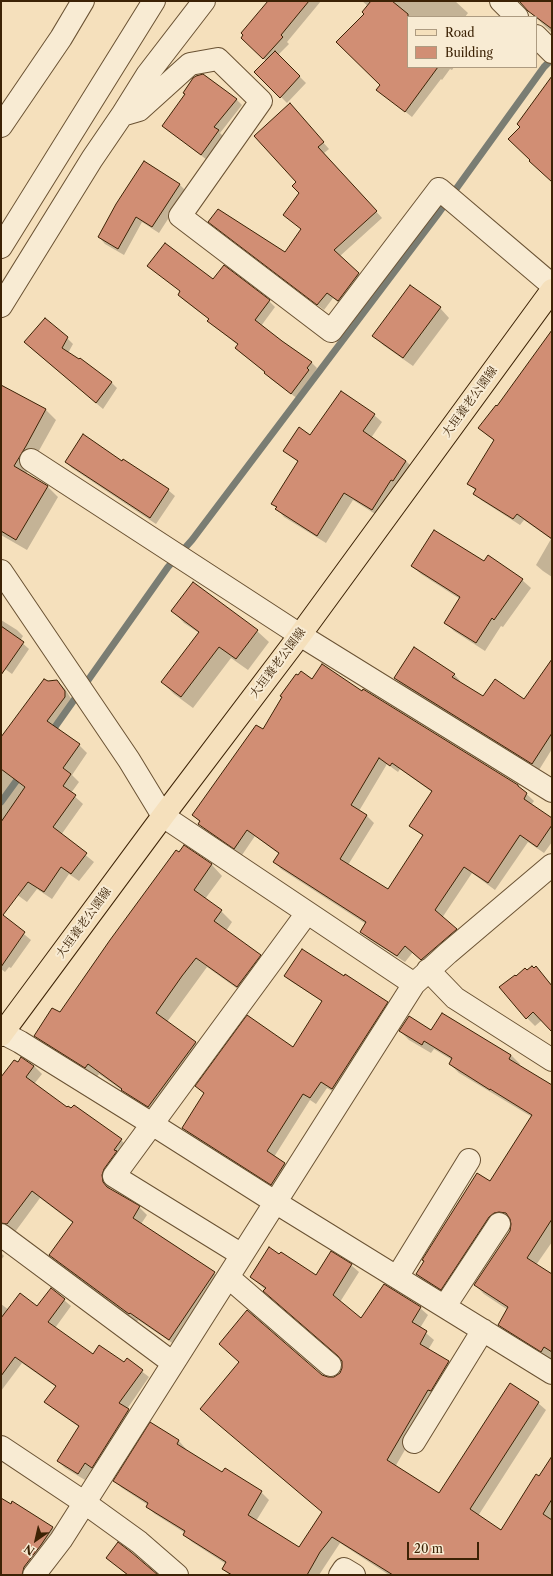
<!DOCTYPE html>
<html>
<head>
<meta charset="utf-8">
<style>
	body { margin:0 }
	#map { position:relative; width:553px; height:1576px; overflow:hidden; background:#f5e0bc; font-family:"Libre Caslon Text",serif }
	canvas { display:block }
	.frame { position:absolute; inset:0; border:2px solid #3c2205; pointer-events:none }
	.legend { position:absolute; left:407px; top:16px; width:130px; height:52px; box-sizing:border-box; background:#f8ebd3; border:1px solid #ad9b81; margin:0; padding:5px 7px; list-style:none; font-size:12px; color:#3c2205 }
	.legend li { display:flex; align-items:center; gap:8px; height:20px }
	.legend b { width:20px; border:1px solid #ad9b81 }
	.north { position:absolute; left:16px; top:1520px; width:40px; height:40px; -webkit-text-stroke:3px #f8ebd3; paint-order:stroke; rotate:214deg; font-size:11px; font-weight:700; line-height:16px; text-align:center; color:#3c2205 }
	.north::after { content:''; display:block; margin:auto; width:14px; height:18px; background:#3c2205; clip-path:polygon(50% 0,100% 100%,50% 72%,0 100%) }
	.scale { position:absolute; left:407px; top:1542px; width:72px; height:18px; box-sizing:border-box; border:2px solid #3c2205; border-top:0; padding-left:5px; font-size:12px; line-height:14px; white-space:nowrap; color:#3c2205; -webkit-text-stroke:3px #f8ebd3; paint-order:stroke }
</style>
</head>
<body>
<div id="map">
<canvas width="553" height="1576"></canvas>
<div class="frame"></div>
<ul class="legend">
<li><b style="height:5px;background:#f5e0bc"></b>Road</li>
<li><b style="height:11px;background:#d18e74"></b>Building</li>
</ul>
<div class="north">N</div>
<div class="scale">20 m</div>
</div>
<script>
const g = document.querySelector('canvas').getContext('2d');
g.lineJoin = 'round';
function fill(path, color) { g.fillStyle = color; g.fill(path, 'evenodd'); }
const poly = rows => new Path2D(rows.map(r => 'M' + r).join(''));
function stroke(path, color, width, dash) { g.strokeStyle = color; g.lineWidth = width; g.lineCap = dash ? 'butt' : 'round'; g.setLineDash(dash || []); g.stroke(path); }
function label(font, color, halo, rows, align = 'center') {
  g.font = font + ' "Libre Caslon Text","Noto Serif JP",serif'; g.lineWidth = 4; g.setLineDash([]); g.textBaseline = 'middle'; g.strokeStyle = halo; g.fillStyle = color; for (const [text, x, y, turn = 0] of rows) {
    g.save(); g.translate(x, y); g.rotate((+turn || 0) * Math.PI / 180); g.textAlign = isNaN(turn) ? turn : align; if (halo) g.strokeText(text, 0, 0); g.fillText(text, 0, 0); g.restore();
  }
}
fill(poly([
	[269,1,321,1,287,42,289,44,278,55,306,83,287,103,256,72,266,61,248,44],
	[362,1,455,1,468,13,465,17,408,17,408,67,454,67,452,70,450,69,442,80,441,79,412,117,378,90,381,85,365,14,368,6],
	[522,1,552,1,552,33,529,11],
	[236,99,242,105,220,133,224,137,207,160,163,126],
	[296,111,329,149,324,153,382,218,340,256,364,280,344,307,333,298,324,310,216,228,210,222,285,253,302,230,284,215,300,193,298,182],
	[144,162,180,185,186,191,159,233,142,222,124,255,105,244,99,237],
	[149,266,213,280,224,267,269,301,275,307,261,326,311,362,317,368,313,375,315,377,298,399,271,379,265,373,266,372,242,354,236,348,238,345,215,327,209,321,210,320,185,301,179,295,181,292],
	[440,308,449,318,413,366,383,345,374,335],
	[552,336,552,577,543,571,536,565,551,539,524,520,520,525,481,500,475,493,476,491,468,483,495,441,486,434,497,407],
	[67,338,73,344,68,353,111,382,117,388,103,409,31,348],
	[1,398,45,409,56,420,26,474,47,486,58,497,27,550,1,535],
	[374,415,382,422,371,438,406,461,414,469,380,517,353,500,326,543,284,517,273,504,298,462,285,451,310,436],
	[66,462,123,462,168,490,175,496,156,524,72,468],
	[484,562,522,580,531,588,503,627,501,626,485,651,454,631,445,622,460,599,421,574,412,566],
	[173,611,257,631,269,642,248,670,231,658,193,708,174,694,162,682,199,633,184,623],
	[1,620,17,630,23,636,20,641,29,649,12,674,1,666],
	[552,661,552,749,539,770,402,685,395,678,454,674,460,681,459,683,483,697,524,701],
	[312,680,362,692,518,786,534,801,531,805,552,819,552,842,544,853,528,842,495,890,472,873,442,918,463,937,429,967,413,952,405,962,369,939,361,931,366,924,281,869,274,861,279,854,255,836,242,855,206,831,199,824,200,822,193,815,264,730],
	[387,764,398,772,400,769,432,792,410,825,424,837,388,891,348,865,374,823,367,816,359,811],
	[57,681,65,689,72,700,72,705,55,728,79,745,87,753,72,775,79,782,71,793,83,804,61,835,94,862,79,881,69,874,52,899,37,889,27,902,1,883,1,738,47,682],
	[184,846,212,865,222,876,205,899,221,911,232,922,226,931,260,956,271,966,249,997,207,967,167,1022,196,1043,207,1054,160,1117,133,1101,126,1093,99,1074,96,1078,46,1047,36,1036,60,1014],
	[1,915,31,940,11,968,9,967,5,972,1,969],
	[536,968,552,985,552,1031,542,1020,535,1026,527,1018,528,971],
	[285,976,387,1003,393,1009,339,1095,327,1088,316,1104,310,1100,274,1157,285,1164,291,1170,278,1190,190,1134,184,1128,205,1094,196,1086,294,1049,323,1002,292,982],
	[443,1014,511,1055,520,1064,519,1066,552,1086,552,1242,536,1265,552,1275,552,1357,550,1360,508,1334,499,1325,508,1310,484,1294,475,1285,511,1231,512,1221,509,1220,450,1298,426,1283,417,1274,490,1182,532,1117,459,1073,450,1064,452,1060,434,1049,431,1053,409,1040,400,1031,431,1031],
	[34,1066,42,1074,34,1084,67,1109,121,1140,129,1148,109,1184,110,1190,139,1207,147,1215,141,1224,214,1273,222,1281,178,1347,138,1320,137,1322,58,1263,50,1255,73,1223,40,1198,15,1232,1,1223,1,1079],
	[1,1253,4,1256,1,1260],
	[351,1265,359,1272,340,1302,361,1319,420,1308,428,1315,420,1328,434,1340,428,1350,448,1362,456,1370,436,1396,395,1467,439,1494,538,1403,546,1410,478,1516,502,1532,552,1457,552,1575,389,1575,340,1543,319,1575,230,1575,223,1569,226,1564,192,1542,184,1535,185,1533,155,1514,147,1507,148,1505,122,1488,114,1481,151,1424,179,1441,186,1449,186,1450,223,1473,225,1470,261,1492,269,1500,256,1521,300,1549,322,1512,201,1409,322,1376,328,1378,335,1378,340,1374,343,1368,343,1361,341,1357,251,1277,316,1277],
	[51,1289,71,1306,55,1328,94,1355,125,1364,127,1360,149,1377,127,1409,135,1417,99,1474,92,1469,85,1480,65,1468,58,1461,79,1427,52,1408,45,1402,56,1387,22,1363,1,1391,1,1304,9,1310,38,1308],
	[1,1499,52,1527,60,1535,31,1575,1,1575],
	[108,1558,156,1575,127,1575]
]), '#0003');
stroke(poly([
	[50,734,168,567,192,540,438,214,544,67,552,59],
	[1,802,22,773]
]), '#7a7d73', 7);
const building = poly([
	[268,1,309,1,281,35,283,37,263,59,241,38,243,35,241,33,268,1],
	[371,1,392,1,408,14,408,67,438,67,405,112,376,90,380,85,336,42,364,14,362,12,371,1],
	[519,1,552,1,552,29,528,11,519,1],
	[275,51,300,76,280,98,254,72,275,51],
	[203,74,237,99,214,127,219,130,201,155,162,126,185,94,183,93,193,78,196,76,203,74],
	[552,76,552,182,529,161,530,160,508,139,520,127,517,124,552,76],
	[290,103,324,142,318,147,377,211,334,250,359,273,338,301,327,293,317,305,208,222,218,209,285,252,301,229,283,215,299,193,292,186,296,182,254,136,290,103],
	[144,161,180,184,152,227,136,217,118,249,98,237,116,204,144,161],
	[165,243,213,279,224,265,270,300,255,320,282,341,312,362,307,368,309,370,291,394,264,373,265,372,235,348,238,344,207,321,209,319,178,295,180,291,147,266,165,243],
	[410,285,441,307,403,358,372,336,410,285],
	[45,318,68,337,62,348,79,359,80,358,112,382,96,403,24,342,45,318],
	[552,330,552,539,517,514,513,519,473,494,476,489,467,484,494,440,478,428,496,405,497,406,552,330],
	[1,385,46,409,26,446,14,466,48,486,16,540,1,531,1,385],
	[341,391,375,414,363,431,406,461,393,481,391,480,372,510,344,493,317,536,275,509,277,507,271,504,298,461,283,451,299,427,310,435,341,391],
	[83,434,122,461,123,459,169,489,150,518,65,462,83,434],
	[434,530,484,561,488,555,523,579,494,620,492,618,476,643,444,623,460,597,411,566,434,530],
	[193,582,258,630,236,659,219,647,181,697,161,682,199,632,171,611,193,582],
	[1,626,24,642,1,675,1,626],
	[414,647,455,674,452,677,483,696,495,679,524,699,552,659,552,733,532,764,394,678,414,647],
	[322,664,362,691,363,689,518,785,518,786,527,793,524,799,552,818,552,825,537,847,520,835,488,883,464,867,435,910,457,929,421,960,405,946,397,956,360,932,366,922,273,862,279,853,247,830,234,849,198,824,200,821,192,815,256,725,263,729,282,697,280,696,296,674,298,675,301,671,312,679,322,664],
	[379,758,390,766,392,763,432,791,409,826,423,835,388,889,340,859,367,815,351,805,379,758],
	[44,679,48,681,57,680,65,691,65,697,47,721,80,744,63,768,71,774,63,786,76,795,53,827,87,853,71,874,61,867,44,892,28,882,3,915,25,932,1,967,1,822,25,787,1,769,1,737,44,679],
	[184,845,212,864,194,890,222,910,214,921,261,955,237,987,196,958,182,976,156,1013,196,1042,148,1107,121,1090,122,1089,88,1064,85,1068,34,1036,52,1008,60,1012,110,940,176,850,179,852,184,845],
	[302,949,344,976,345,974,388,1002,332,1089,321,1082,310,1098,303,1094,267,1151,285,1163,271,1185,182,1128,204,1093,195,1086,247,1015,293,1047,322,1001,284,976,302,949],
	[532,966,534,968,536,966,552,986,552,1032,533,1012,526,1019,499,987,515,975,516,976,525,968,527,970,532,966],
	[442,1013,511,1055,509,1059,552,1085,552,1219,527,1258,552,1274,552,1352,544,1347,541,1352,498,1325,508,1307,474,1285,510,1231,511,1224,510,1219,506,1213,499,1212,494,1213,489,1217,441,1290,416,1274,424,1261,422,1260,477,1173,490,1181,532,1115,490,1089,490,1090,449,1064,452,1058,424,1041,422,1045,399,1031,409,1016,431,1030,442,1013],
	[21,1057,34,1066,26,1077,67,1107,68,1106,71,1108,74,1105,122,1139,114,1150,117,1151,104,1169,102,1175,103,1182,107,1187,140,1206,133,1218,215,1272,169,1340,130,1313,129,1314,49,1255,73,1222,32,1191,7,1224,1,1223,1,1077,14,1060,18,1062,21,1057],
	[269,1247,279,1254,281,1252,316,1275,331,1251,352,1264,333,1295,361,1318,384,1284,421,1307,412,1322,427,1331,420,1344,449,1361,431,1391,428,1390,387,1460,439,1493,510,1383,539,1402,470,1509,501,1530,536,1474,539,1476,552,1456,552,1499,543,1514,552,1520,552,1575,393,1575,332,1537,320,1552,307,1575,232,1575,222,1569,226,1562,183,1535,185,1531,146,1507,148,1503,113,1481,150,1422,179,1440,177,1444,222,1472,225,1468,262,1491,248,1515,299,1547,322,1512,200,1409,239,1362,219,1344,247,1310,322,1375,328,1377,334,1377,340,1373,342,1368,342,1361,338,1356,263,1291,266,1288,250,1277,269,1247],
	[51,1288,65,1299,48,1322,93,1354,99,1345,124,1362,127,1358,143,1370,119,1403,129,1409,92,1468,85,1463,78,1474,57,1461,79,1426,44,1402,56,1386,15,1357,1,1376,1,1318,20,1293,37,1306,51,1288],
	[1,1498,11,1504,12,1501,53,1527,41,1545,24,1567,22,1575,1,1575,1,1498],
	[118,1542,131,1552,158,1575,128,1575,106,1558,118,1542]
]);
fill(building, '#d18e74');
stroke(building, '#3c2205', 1);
const street = poly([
	[501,1,517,17],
	[536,36,552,52],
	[122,115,139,110,190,64,218,59,261,101,180,216,331,331,439,189,552,285],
	[1,126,61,38,83,1],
	[1,247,154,1],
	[1,306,92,159,122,115,147,75,204,1],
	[31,460,300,635,552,791],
	[1,571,129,760,163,816,414,984],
	[428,970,455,998,552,1060],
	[1,1032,20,1042,152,1124,275,1202,552,1373],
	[1,1235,173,1363],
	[242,1255,114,1176,307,913],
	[228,1277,330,1365],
	[397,1277,469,1160],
	[445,1306,499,1224],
	[414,1442,483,1330],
	[1,1447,85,1503,139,1542,177,1575],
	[34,1575,61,1540,414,984,448,953,552,865],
	[340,1575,344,1569,354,1575]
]);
const primary = poly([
	[1,1035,163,816,300,635,552,290]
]);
stroke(street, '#6a5233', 24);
stroke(primary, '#3c2205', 24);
stroke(street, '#f8ebd3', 22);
stroke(primary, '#f5e0bc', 22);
label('12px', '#3c2205', '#f8ebd3', [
	["大垣養老公園線",470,402,-54],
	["大垣養老公園線",278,663,-53],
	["大垣養老公園線",84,923,-54]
]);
</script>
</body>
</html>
